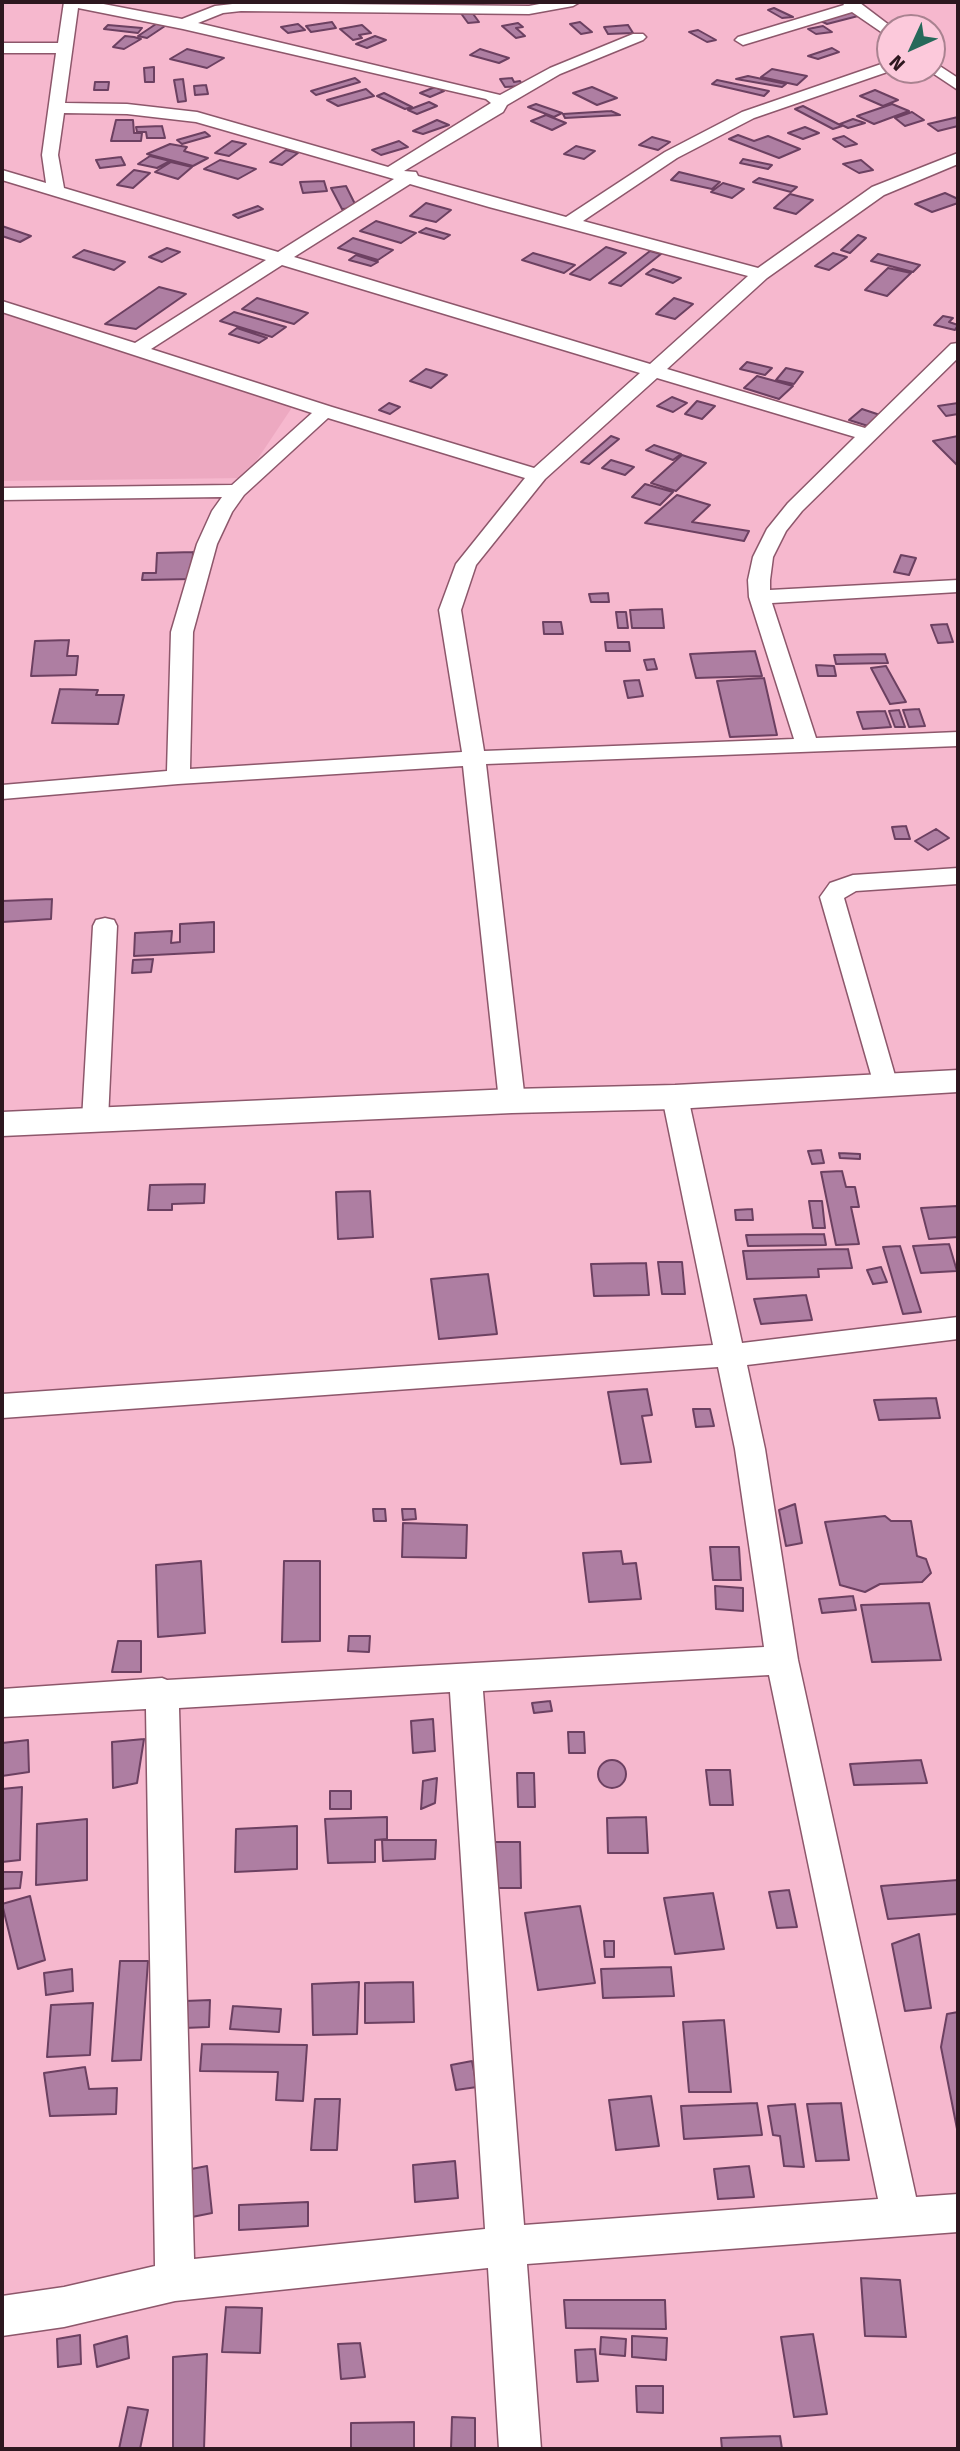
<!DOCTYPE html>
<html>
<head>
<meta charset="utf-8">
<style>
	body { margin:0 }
	#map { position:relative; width:960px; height:2451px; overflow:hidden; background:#f6b8ce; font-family:"Fira Sans",sans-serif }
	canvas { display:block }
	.frame { position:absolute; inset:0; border:4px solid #2d171f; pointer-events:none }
	.north { position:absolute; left:876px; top:14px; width:70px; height:70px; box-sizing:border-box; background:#fcc9db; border:2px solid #a98290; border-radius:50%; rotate:225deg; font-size:19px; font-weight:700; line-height:28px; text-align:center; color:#2d171f }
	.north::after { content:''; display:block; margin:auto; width:24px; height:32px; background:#26695a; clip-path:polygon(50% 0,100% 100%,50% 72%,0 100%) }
</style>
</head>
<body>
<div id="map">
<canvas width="960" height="2451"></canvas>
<div class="frame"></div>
<div class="north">N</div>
</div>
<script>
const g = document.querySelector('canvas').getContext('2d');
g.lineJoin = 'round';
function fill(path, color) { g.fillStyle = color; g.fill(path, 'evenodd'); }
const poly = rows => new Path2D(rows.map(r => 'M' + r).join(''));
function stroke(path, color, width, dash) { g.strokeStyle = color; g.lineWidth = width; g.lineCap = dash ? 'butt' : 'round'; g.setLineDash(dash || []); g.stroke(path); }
fill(poly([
	[2,312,293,406,245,478,2,481]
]), '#eda9c1');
const building = poly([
	[774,8,791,16,793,17,782,18,768,10,774,8],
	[471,11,479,22,468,23,460,12,471,11],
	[855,11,862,15,827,24,819,20,855,11],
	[159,22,168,24,147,38,138,36,159,22],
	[332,22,336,28,311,32,306,26,332,22],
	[580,22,592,32,581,34,570,24,580,22],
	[518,23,523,27,516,28,525,36,516,38,502,26,518,23],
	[298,24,305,30,288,33,281,27,298,24],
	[108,25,142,28,138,33,104,29,108,25],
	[362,25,371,33,359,35,362,38,353,40,340,29,362,25],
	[628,25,633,33,608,34,604,27,628,25],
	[823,26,832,32,816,34,808,29,823,26],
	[698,30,716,40,707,42,689,32,698,30],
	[125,36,134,37,141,39,124,49,113,47,125,36],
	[375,36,386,40,367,48,356,44,375,36],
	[832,48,839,52,818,59,808,56,832,48],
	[187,49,224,58,207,68,170,59,187,49],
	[480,49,509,58,499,63,470,55,480,49],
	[154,67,154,82,145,82,144,68,154,67],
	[772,69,807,76,797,85,761,77,772,69],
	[748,76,786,84,782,87,736,79,748,76],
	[355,78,360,82,316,95,311,91,355,78],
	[512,78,514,82,520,81,523,86,505,87,500,79,512,78],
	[183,79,186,101,178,102,174,80,183,79],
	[717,80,769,91,764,96,712,84,717,80],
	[95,82,109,82,108,90,94,90,95,82],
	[206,85,208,94,195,95,194,86,206,85],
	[435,87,444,91,430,97,420,93,435,87],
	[592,87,617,98,597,105,573,93,592,87],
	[366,89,374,96,338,106,327,100,366,89],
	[875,90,898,100,883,106,860,96,875,90],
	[384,93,412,107,405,109,377,96,384,93],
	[429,102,437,106,417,114,408,110,429,102],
	[536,104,562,113,554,117,528,107,536,104],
	[892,104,909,111,874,124,857,116,892,104],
	[803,106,842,126,833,129,795,109,803,106],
	[611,111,620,115,565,118,563,114,611,111],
	[912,112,924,120,905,126,895,118,912,112],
	[546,115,566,123,552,130,531,121,546,115],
	[958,117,958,126,938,131,928,124,958,117],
	[853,119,865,123,848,128,840,124,853,119],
	[116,120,133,120,134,133,142,133,141,141,111,141,116,120],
	[437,120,449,125,423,134,413,131,437,120],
	[162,126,165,138,147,138,146,132,137,132,136,127,162,126],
	[805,127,819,133,803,139,788,133,805,127],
	[205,132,210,136,182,144,177,140,205,132],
	[738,135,754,141,768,136,800,149,779,158,729,139,738,135],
	[844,136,857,144,845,147,833,139,844,136],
	[652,137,670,142,658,150,639,145,652,137],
	[232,141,246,144,229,156,215,153,232,141],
	[399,141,408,147,381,155,372,150,399,141],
	[170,144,187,147,184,151,208,158,193,166,147,154,170,144],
	[576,146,595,151,584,159,564,154,576,146],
	[286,150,298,153,282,165,270,162,286,150],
	[150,156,170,161,157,168,138,164,150,156],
	[121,157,125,165,100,168,96,160,121,157],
	[743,159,772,165,768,169,740,163,743,159],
	[220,160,256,169,238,179,204,169,220,160],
	[861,160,873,170,859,173,843,164,861,160],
	[171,162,192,167,178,179,155,172,171,162],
	[134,170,150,173,133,188,117,185,134,170],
	[679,172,720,182,712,189,671,180,679,172],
	[759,178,797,187,791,192,753,182,759,178],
	[324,181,327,191,303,193,300,182,324,181],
	[723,183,744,189,732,198,711,192,723,183],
	[346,186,357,208,342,209,331,188,346,186],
	[945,193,958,199,958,203,932,212,915,204,945,193],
	[790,194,813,200,796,214,774,208,790,194],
	[426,203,451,210,436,222,410,216,426,203],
	[258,206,263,209,238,218,233,215,258,206],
	[376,221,416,233,401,243,360,231,376,221],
	[2,226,31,236,20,242,2,236,2,226],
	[426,228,450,235,444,239,419,232,426,228],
	[858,235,866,238,850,253,841,250,858,235],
	[353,238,393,250,378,260,338,248,353,238],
	[606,247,626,253,590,280,570,274,606,247],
	[167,248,180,252,162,262,149,257,167,248],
	[84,250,125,262,114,270,73,257,84,250],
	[650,251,661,254,621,286,609,283,650,251],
	[533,253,575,265,564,273,522,260,533,253],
	[833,253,847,257,829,270,815,266,833,253],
	[878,254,920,265,913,272,871,261,878,254],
	[356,255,378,262,371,266,349,260,356,255],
	[888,268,911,273,887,296,865,290,888,268],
	[653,269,681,278,673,283,646,274,653,269],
	[159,287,186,294,136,329,105,324,159,287],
	[257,298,308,313,294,324,242,309,257,298],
	[674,298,693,304,675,319,656,314,674,298],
	[234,312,286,327,272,337,220,321,234,312],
	[943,316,953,318,949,322,958,325,955,330,934,325,943,316],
	[237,328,267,338,259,343,229,334,237,328],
	[747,362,772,368,765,375,740,369,747,362],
	[786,368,803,372,794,384,776,380,786,368],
	[426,369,447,375,431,388,410,381,426,369],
	[757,376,793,386,779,399,744,388,757,376],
	[672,397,687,403,673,412,657,406,672,397],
	[697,401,715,406,702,419,685,414,697,401],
	[389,403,400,407,390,414,379,410,389,403],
	[958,403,958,414,946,416,938,406,958,403],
	[862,409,880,415,868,426,849,420,862,409],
	[611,436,619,439,589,464,581,462,611,436],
	[958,436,958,466,933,441,958,436],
	[654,445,681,454,673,460,646,450,654,445],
	[682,455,706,463,676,491,651,483,682,455],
	[611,460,634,467,625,475,602,468,611,460],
	[645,484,673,492,660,505,632,497,645,484],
	[677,495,710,505,692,522,749,531,744,541,645,523,677,495],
	[193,552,192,579,142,580,143,573,156,573,157,553,193,552],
	[901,555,916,558,909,575,894,572,901,555],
	[608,593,609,602,591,602,589,594,608,593],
	[662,609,664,628,632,628,630,610,662,609],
	[616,612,626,612,628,628,618,628,616,612],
	[543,622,561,622,563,634,544,634,543,622],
	[947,624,953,642,938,643,931,625,947,624],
	[69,640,67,656,78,656,76,675,31,676,35,641,69,640],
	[605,642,629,642,630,651,606,651,605,642],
	[755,651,762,676,696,678,690,654,755,651],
	[885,654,888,663,836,664,834,655,885,654],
	[654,659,657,669,647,670,644,660,654,659],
	[816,665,834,666,836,676,818,676,816,665],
	[886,666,906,702,890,704,871,668,886,666],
	[764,678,777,735,730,737,717,681,764,678],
	[639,680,643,696,628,698,624,681,639,680],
	[60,689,98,690,96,695,124,695,118,724,52,723,60,689],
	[919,709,925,726,909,727,903,710,919,709],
	[899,710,905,727,895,727,889,711,899,710],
	[885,711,891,727,863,729,857,712,885,711],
	[906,826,910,839,895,839,892,827,906,826],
	[936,829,949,838,928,850,915,841,936,829],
	[52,899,51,919,2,922,2,901,52,899],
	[214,922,214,952,134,956,135,933,172,931,171,943,180,942,180,924,214,922],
	[153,959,151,972,132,973,133,960,153,959],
	[821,1150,824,1163,812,1164,808,1151,821,1150],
	[839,1153,860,1154,860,1159,840,1158,839,1153],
	[842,1171,846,1187,855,1187,859,1207,851,1207,859,1244,836,1245,821,1172,842,1171],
	[205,1184,204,1203,172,1204,172,1210,148,1210,150,1185,205,1184],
	[370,1191,373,1237,338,1239,336,1192,370,1191],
	[809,1201,822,1201,825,1228,813,1228,809,1201],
	[957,1206,958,1237,929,1239,921,1208,957,1206],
	[752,1209,753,1220,736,1220,735,1210,752,1209],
	[824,1234,826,1245,748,1246,746,1235,824,1234],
	[949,1244,957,1271,921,1273,913,1246,949,1244],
	[900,1246,921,1312,903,1314,883,1247,900,1246],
	[848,1249,852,1268,818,1269,819,1277,747,1279,743,1251,848,1249],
	[658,1262,682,1262,685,1294,662,1294,658,1262],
	[646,1263,649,1295,594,1296,591,1264,646,1263],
	[881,1267,887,1282,873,1284,867,1270,881,1267],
	[488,1274,497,1334,439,1339,431,1279,488,1274],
	[806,1295,812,1320,761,1324,754,1299,806,1295],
	[647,1389,652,1415,642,1416,651,1462,621,1464,608,1392,647,1389],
	[936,1398,940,1418,879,1420,874,1400,936,1398],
	[693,1409,710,1409,714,1426,696,1427,693,1409],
	[795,1504,802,1543,786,1546,779,1510,795,1504],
	[373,1509,385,1509,386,1521,374,1521,373,1509],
	[402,1509,415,1509,416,1519,403,1520,402,1509],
	[885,1516,891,1521,911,1521,917,1556,926,1559,931,1573,922,1582,880,1584,865,1592,840,1585,825,1522,885,1516],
	[403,1523,467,1525,466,1558,402,1557,403,1523],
	[710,1547,739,1547,741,1580,713,1580,710,1547],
	[621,1551,623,1564,636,1563,641,1599,589,1602,583,1553,621,1551],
	[201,1561,205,1633,158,1637,156,1565,201,1561],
	[284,1561,320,1561,320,1641,282,1642,284,1561],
	[715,1586,743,1588,743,1611,716,1609,715,1586],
	[853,1596,856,1610,822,1613,819,1599,853,1596],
	[929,1603,941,1660,872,1662,861,1605,929,1603],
	[349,1636,370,1636,369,1652,348,1651,349,1636],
	[118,1641,141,1641,141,1672,112,1672,118,1641],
	[550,1701,552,1711,534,1713,532,1703,550,1701],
	[433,1719,435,1751,413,1753,411,1721,433,1719],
	[568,1732,584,1732,585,1753,569,1753,568,1732],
	[144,1739,137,1783,113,1788,112,1742,144,1739],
	[28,1740,29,1772,2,1776,2,1743,28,1740],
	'598 1774a14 14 0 1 1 28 0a14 14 0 1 1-28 0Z',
	[921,1760,927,1783,854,1785,850,1764,921,1760],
	[706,1770,730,1770,733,1805,710,1805,706,1770],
	[517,1773,534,1773,535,1807,518,1807,517,1773],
	[437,1778,435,1803,421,1809,423,1781,437,1778],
	[22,1787,20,1860,2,1862,2,1789,22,1787],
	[330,1791,351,1791,351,1809,330,1809,330,1791],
	[387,1817,387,1839,375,1840,375,1862,328,1863,325,1819,387,1817],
	[646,1817,648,1853,608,1853,607,1818,646,1817],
	[87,1819,87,1880,36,1885,37,1824,87,1819],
	[297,1826,297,1869,235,1872,236,1829,297,1826],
	[382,1840,436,1840,435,1859,383,1861,382,1840],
	[493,1842,520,1842,521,1888,494,1888,493,1842],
	[2,1872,22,1872,20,1888,2,1889,2,1872],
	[958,1880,958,1914,888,1919,881,1886,958,1880],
	[789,1890,797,1927,777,1928,769,1892,789,1890],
	[713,1893,724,1949,675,1954,664,1898,713,1893],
	[30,1896,45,1960,18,1969,2,1904,30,1896],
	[580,1906,595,1983,538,1990,525,1913,580,1906],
	[919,1934,931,2008,905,2011,892,1944,919,1934],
	[604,1941,614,1941,614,1957,605,1957,604,1941],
	[120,1961,148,1961,141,2060,112,2061,120,1961],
	[671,1967,674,1996,603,1998,601,1969,671,1967],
	[72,1969,73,1991,46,1995,44,1973,72,1969],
	[359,1982,357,2034,313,2035,312,1984,359,1982],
	[413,1982,414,2022,365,2023,365,1983,413,1982],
	[210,2000,209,2027,184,2028,185,2001,210,2000],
	[93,2003,90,2055,47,2057,51,2005,93,2003],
	[233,2006,281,2009,279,2032,230,2029,233,2006],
	[958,2012,958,2134,941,2047,947,2014,958,2012],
	[724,2020,731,2092,689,2092,683,2022,724,2020],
	[202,2044,307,2045,303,2101,276,2100,278,2072,200,2071,202,2044],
	[472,2061,477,2087,456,2090,451,2065,472,2061],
	[85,2067,89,2089,117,2088,116,2114,50,2116,44,2073,85,2067],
	[651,2096,659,2146,616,2150,609,2100,651,2096],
	[315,2099,340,2099,337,2150,311,2150,315,2099],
	[757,2103,762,2135,684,2139,681,2106,757,2103],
	[841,2103,849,2160,816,2161,807,2104,841,2103],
	[795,2104,804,2167,784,2166,780,2136,773,2135,768,2106,795,2104],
	[455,2161,458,2198,415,2202,413,2165,455,2161],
	[207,2166,212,2213,187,2218,181,2171,207,2166],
	[749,2166,754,2197,718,2199,714,2169,749,2166],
	[308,2202,308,2226,239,2230,239,2205,308,2202],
	[861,2278,900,2280,906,2337,865,2336,861,2278],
	[564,2300,665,2300,666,2329,566,2328,564,2300],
	[226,2307,262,2308,260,2353,222,2352,226,2307],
	[813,2334,827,2414,794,2417,781,2337,813,2334],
	[80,2335,81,2364,58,2367,57,2339,80,2335],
	[127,2336,129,2358,97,2367,94,2345,127,2336],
	[632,2336,667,2338,666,2360,632,2357,632,2336],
	[601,2337,626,2339,625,2356,600,2354,601,2337],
	[360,2343,365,2377,341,2379,338,2344,360,2343],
	[595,2349,598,2381,577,2382,575,2350,595,2349],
	[207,2354,204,2449,173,2449,173,2357,207,2354],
	[636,2386,663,2386,663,2413,637,2412,636,2386],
	[128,2407,148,2410,140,2449,119,2449,128,2407],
	[452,2417,475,2418,475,2449,451,2449,452,2417],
	[414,2422,414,2449,351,2449,351,2423,414,2422],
	[780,2436,782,2449,722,2449,721,2438,780,2436]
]);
fill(building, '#ae7ea2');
stroke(building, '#6c4061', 2);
const minor = poly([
	[64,2,93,2,182,19,215,6,241,3,529,6,550,2,580,2,573,6,529,14,241,11,223,13,198,23,500,95,550,68,633,34,643,34,646,37,643,40,560,74,507,105,503,112,404,171,416,172,418,176,566,217,665,152,742,112,890,61,890,70,893,70,754,118,677,158,583,221,758,268,872,187,958,153,958,164,884,195,767,278,667,369,865,428,951,344,958,343,958,358,802,511,786,531,773,557,770,580,770,590,958,580,958,592,772,603,816,738,958,732,958,746,486,764,525,1101,521,1108,512,1110,503,1108,499,1101,463,766,178,784,2,799,2,785,167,771,171,632,197,544,212,511,222,497,2,500,2,488,232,485,312,413,2,312,2,301,135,343,266,260,2,180,2,170,46,183,42,155,56,53,2,53,2,43,58,43,64,2],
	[78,8,183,29,486,99,491,103,388,167,197,112,127,104,65,103,78,8],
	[64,113,127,114,196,122,394,179,278,252,64,188,58,155,64,113],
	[410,184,489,207,748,276,650,364,294,257,410,184],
	[282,265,640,373,534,468,332,407,151,349,282,265],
	[657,378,855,437,788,503,767,529,753,557,748,580,749,597,794,739,484,751,461,610,476,565,545,479,657,378],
	[328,418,525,478,456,564,439,610,462,752,190,769,193,632,217,544,232,512,244,495,328,418],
	[842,2,860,3,893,28,890,28,890,38,852,12,743,45,735,40,738,37,844,5,842,2],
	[932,61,958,78,958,90,928,70,932,70,932,61],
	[958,868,958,884,856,891,844,898,898,1086,894,1092,885,1095,876,1092,820,897,830,883,853,875,958,868],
	[105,918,114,920,117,926,108,1120,104,1127,95,1129,86,1127,82,1120,93,926,96,920,105,918],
	[675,1088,684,1090,688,1097,742,1343,958,1317,958,1339,747,1365,765,1449,798,1660,916,2197,958,2194,958,2232,527,2264,541,2449,499,2449,488,2268,175,2301,64,2327,2,2336,2,2296,64,2287,155,2266,146,1709,2,1717,2,1689,162,1678,167,1680,764,1647,735,1449,718,1367,2,1418,2,1394,713,1345,662,1097,666,1090,675,1088],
	[769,1675,878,2199,524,2225,483,1691,769,1675],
	[450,1692,485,2229,194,2259,179,1708,450,1692]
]);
const tertiary = poly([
	[958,1070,958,1092,675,1109,512,1113,2,1136,2,1112,512,1089,675,1085,958,1070]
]);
stroke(minor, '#8d576b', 3);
stroke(tertiary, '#8d576b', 3);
fill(minor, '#fff');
fill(tertiary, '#fff');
</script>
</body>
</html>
